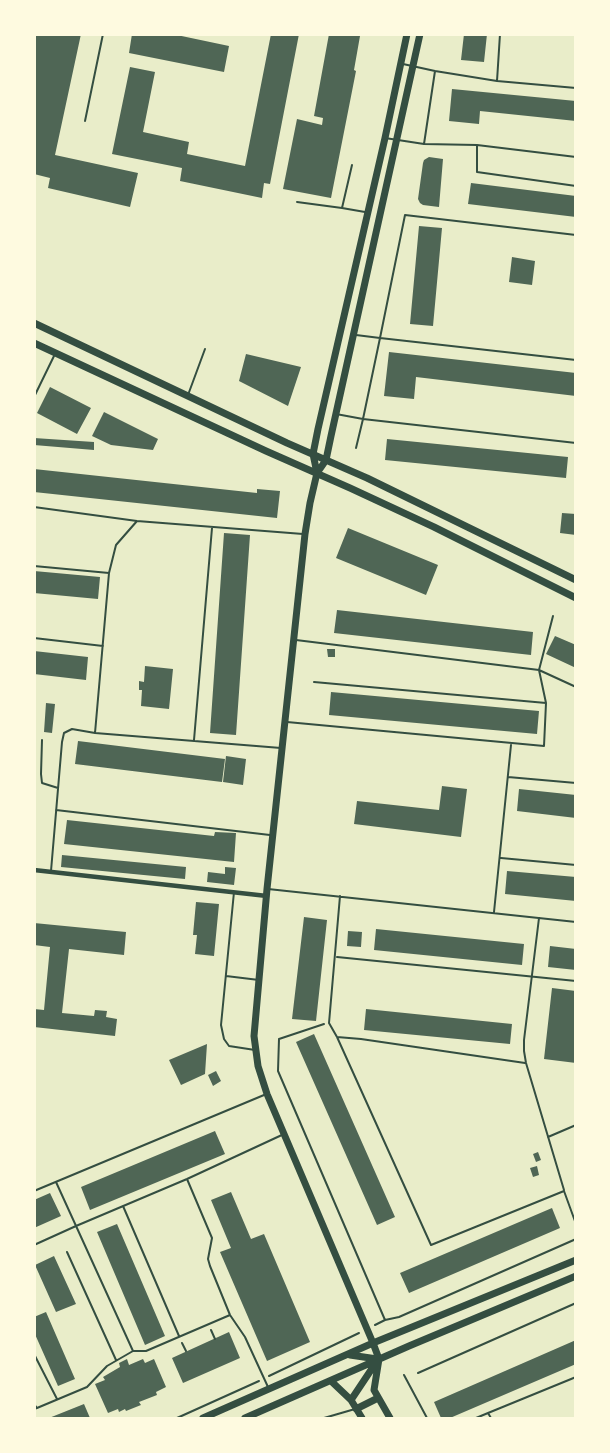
<!DOCTYPE html>
<html>
<head>
<meta charset="utf-8">
<style>
	body { margin:0 }
	#map { position:relative; width:610px; height:1453px; overflow:hidden; background:#e9edc9; font-family:"DejaVu Sans",sans-serif }
	canvas { display:block }
	.frame { position:absolute; inset:0; border:36px solid #fefae0; pointer-events:none }
</style>
</head>
<body>
<div id="map">
<canvas width="610" height="1453"></canvas>
<div class="frame"></div>
</div>
<script>
const g = document.querySelector('canvas').getContext('2d');
g.lineJoin = 'round';
function fill(path, color) { g.fillStyle = color; g.fill(path, 'evenodd'); }
const poly = rows => new Path2D(rows.map(r => 'M' + r).join(''));
function stroke(path, color, width, dash) { g.strokeStyle = color; g.lineWidth = width; g.lineCap = dash ? 'butt' : 'round'; g.setLineDash(dash || []); g.stroke(path); }
fill(poly([
	[34,34,81,34,55,155,138,173,130,207,48,188,50,178,34,174],
	[132,34,172,34,229,46,224,72,129,53],
	[271,34,299,34,270,184,264,183,262,198,180,181,182,168,112,154,130,67,155,72,143,132,189,142,187,154,245,166],
	[329,34,352,34,360,36,354,70,356,71,331,198,283,189,297,119,322,125,323,118,314,116],
	[464,34,487,34,484,62,461,60],
	[452,89,576,101,576,121,480,111,479,124,449,121],
	[429,157,443,159,439,207,423,205,420,203,418,199,423,163,424,160],
	[471,183,576,196,576,217,468,204],
	[419,226,442,228,433,326,410,324],
	[512,257,535,261,532,285,509,282],
	[389,352,576,373,576,396,416,377,414,399,384,396],
	[246,354,301,367,288,406,239,381],
	[50,387,91,408,77,434,37,413],
	[104,412,158,439,153,450,111,445,92,436],
	[34,438,94,442,94,450,34,445],
	[387,439,568,457,566,478,385,460],
	[34,469,257,493,257,489,280,491,277,518,34,492],
	[562,513,576,514,576,535,560,533],
	[348,528,438,565,426,595,336,558],
	[224,533,250,535,236,735,210,733],
	[34,571,100,577,98,599,34,593],
	[337,610,533,632,531,655,334,633],
	[555,636,576,645,576,668,546,654],
	[327,649,335,649,335,657,328,657],
	[34,651,88,657,86,680,34,674],
	[145,666,173,669,169,709,141,706,142,690,139,690,139,681,144,682],
	[331,692,539,711,537,734,329,715],
	[46,703,55,704,52,733,44,732],
	[78,741,225,759,222,782,75,764],
	[226,756,246,759,243,785,223,782],
	[442,786,467,789,461,837,354,824,357,801,439,810],
	[519,789,576,795,576,818,517,811],
	[67,820,214,836,215,832,236,833,234,862,64,844],
	[62,855,186,867,185,879,61,867],
	[225,867,236,868,234,885,207,882,208,872,225,874],
	[507,871,576,877,576,901,505,894],
	[196,902,219,904,214,956,195,954,197,935,193,935],
	[304,917,327,920,316,1021,292,1019],
	[34,923,126,932,124,955,69,949,62,1013,94,1016,95,1010,107,1011,106,1017,117,1019,115,1036,34,1027,34,1009,44,1010,50,947,34,945],
	[376,929,524,944,522,965,374,950],
	[348,931,362,932,361,947,347,946],
	[550,946,576,949,576,970,548,967],
	[552,988,576,991,576,1063,544,1059],
	[366,1009,512,1024,510,1044,364,1030],
	[314,1034,395,1217,377,1225,296,1042],
	[207,1044,205,1074,181,1085,169,1060],
	[216,1071,221,1081,213,1086,208,1075],
	[215,1131,225,1154,90,1210,81,1187],
	[538,1152,541,1160,536,1162,533,1154],
	[537,1166,539,1175,533,1177,530,1168],
	[231,1192,251,1239,264,1234,310,1342,267,1361,220,1252,231,1248,211,1200],
	[50,1193,61,1216,34,1228,34,1200],
	[552,1208,560,1228,409,1293,400,1273],
	[117,1224,165,1336,145,1345,97,1232],
	[54,1256,76,1304,56,1312,35,1265],
	[46,1312,75,1379,58,1386,34,1332,34,1317],
	[229,1332,240,1358,183,1383,172,1358],
	[576,1340,576,1364,450,1418,441,1418,434,1402],
	[127,1359,129,1365,143,1359,145,1363,154,1359,166,1387,156,1392,157,1395,139,1402,141,1405,126,1411,125,1409,119,1412,118,1409,108,1413,95,1384,105,1380,103,1377,120,1367,119,1363],
	[84,1404,90,1418,49,1418]
]), '#4f6655');
stroke(poly([
	[324,1024,279,1039,278,1071,385,1320,399,1317,576,1239],
	[375,1325,385,1320],
	[211,1330,215,1339],
	[182,1343,186,1351],
	[404,1375,427,1418],
	[269,1376,359,1333],
	[177,1418,259,1381]
]), '#344e41', 2);
stroke(poly([
	[403,64,435,71],
	[497,81,500,34],
	[85,121,103,34],
	[385,138,424,144,477,145,576,157],
	[424,144,435,71,497,81,576,88],
	[477,145,477,172,576,186],
	[297,202,342,208,352,165],
	[342,208,365,212],
	[356,335,380,338,405,215,576,235],
	[188,395,205,349],
	[34,397,54,356],
	[336,414,363,419,380,338,576,360],
	[356,448,363,419,576,443],
	[34,507,137,521,303,534],
	[34,566,109,573,95,733],
	[109,573,116,545,137,521],
	[34,638,103,646],
	[296,640,539,670,576,687],
	[546,703,539,670,553,616],
	[287,722,544,746,546,703,314,682],
	[42,740,41,774,42,783,58,788],
	[194,740,212,528],
	[508,777,576,783],
	[56,810,270,835],
	[501,858,576,865],
	[51,871,62,742,64,733,72,729,95,733,281,748],
	[268,889,576,922],
	[234,892,221,1025,224,1039,229,1046,255,1050],
	[340,896,329,1023,337,1037,431,1245,564,1191,576,1224],
	[494,912,511,745],
	[539,918,524,1040,524,1051,526,1063,564,1190],
	[337,957,576,981],
	[226,976,259,980],
	[337,1037,361,1039,525,1063],
	[548,1137,576,1125],
	[187,1179,212,1238,208,1259,210,1266,230,1315,245,1337,268,1387],
	[56,1182,133,1351],
	[34,1191,264,1095],
	[123,1206,179,1336],
	[34,1245,76,1226,187,1179,284,1134],
	[67,1252,116,1360],
	[34,1354,57,1399],
	[418,1373,576,1303],
	[34,1404,37,1408,34,1409],
	[37,1408,87,1387,107,1366,133,1351,146,1351,230,1315],
	[488,1413,576,1377],
	[324,1418,355,1409],
	[476,1418,488,1413,491,1418]
]), '#344e41', 2);
stroke(poly([
	[34,870,267,896]
]), '#344e41', 4.5);
stroke(poly([
	[34,323,287,443,367,478,576,580],
	[34,343,266,451,350,488,434,527,576,598],
	[317,473,313,454,318,429,385,138,407,34],
	[350,1355,377,1359],
	[331,1381,351,1400,362,1418],
	[351,1400,377,1361],
	[356,1409,378,1398],
	[203,1418,373,1343,576,1260],
	[245,1418,409,1346,576,1276],
	[390,1418,374,1390,379,1359,373,1343,267,1094,258,1066,254,1036,267,889,305,534,310,503,317,473,326,460,331,436,420,34]
]), '#344e41', 7);
</script>
</body>
</html>
